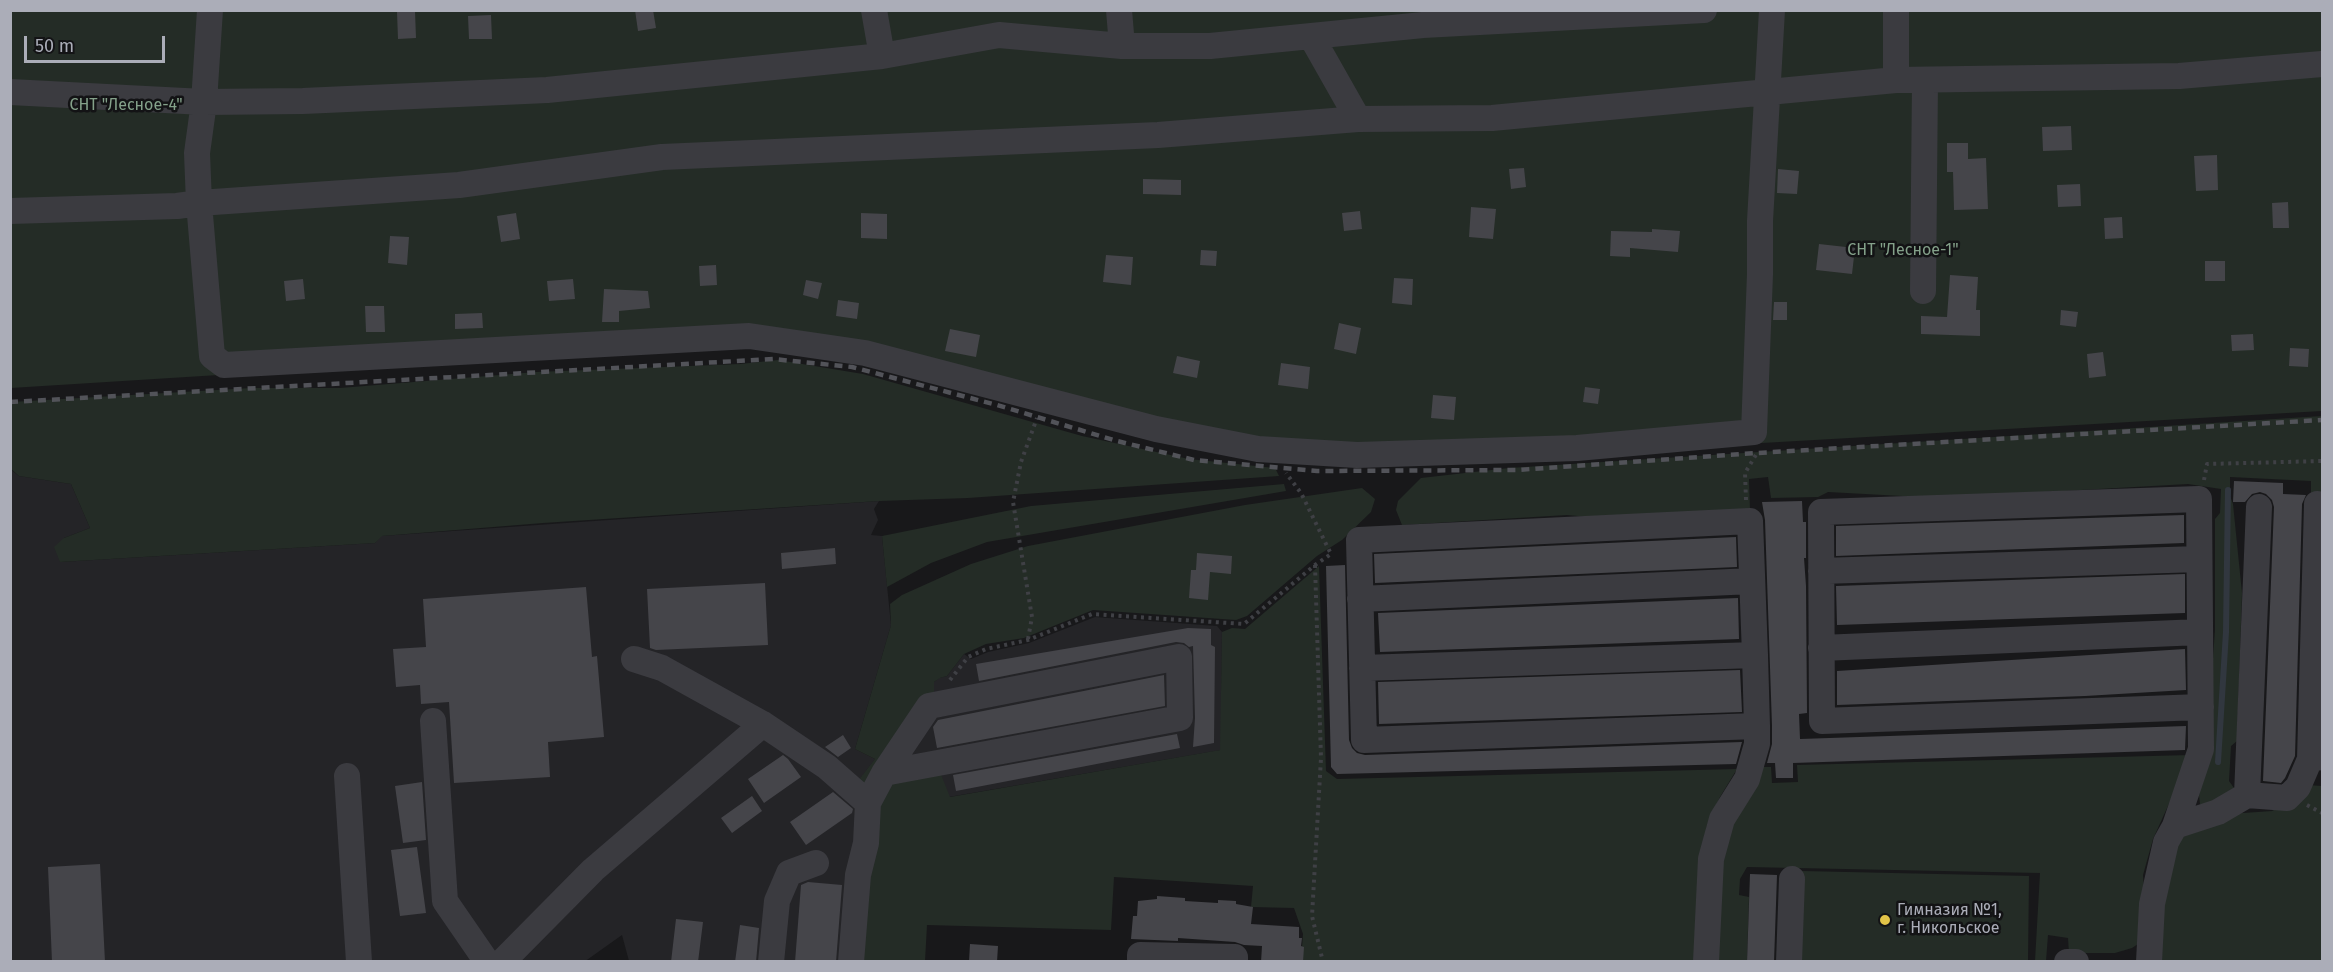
<!DOCTYPE html>
<html>
<head>
<meta charset="utf-8">
<style>
	body { margin:0 }
	#map { position:relative; width:2333px; height:972px; overflow:hidden; background:#18181a; font-family:"Fira Sans",sans-serif }
	canvas { display:block }
	.frame { position:absolute; inset:0; border:12px solid #abadb8; pointer-events:none }
	.scale { position:absolute; left:24px; top:36px; width:141px; height:27px; box-sizing:border-box; border:3px solid #abadb8; border-top:0; padding-left:8px; font-size:18px; line-height:21px; white-space:nowrap; color:#abadb8; -webkit-text-stroke:4px #131315; paint-order:stroke }
</style>
</head>
<body>
<div id="map">
<canvas width="2333" height="972"></canvas>
<div class="frame"></div>
<div class="scale">50 m</div>
</div>
<script>
const g = document.querySelector('canvas').getContext('2d');
g.lineJoin = 'round';
function fill(path, color) { g.fillStyle = color; g.fill(path, 'evenodd'); }
const poly = rows => new Path2D(rows.map(r => 'M' + r).join(''));
function stroke(path, color, width, dash) { g.strokeStyle = color; g.lineWidth = width; g.lineCap = dash ? 'butt' : 'round'; g.setLineDash(dash || []); g.stroke(path); }
function label(font, color, halo, rows, align = 'center') {
  g.font = font + ' "Fira Sans",sans-serif'; g.lineWidth = 5; g.setLineDash([]); g.textBaseline = 'middle'; g.strokeStyle = halo; g.fillStyle = color; for (const [text, x, y, turn = 0] of rows) {
    g.save(); g.translate(x, y); g.rotate((+turn || 0) * Math.PI / 180); g.textAlign = isNaN(turn) ? turn : align; if (halo) g.strokeText(text, 0, 0); g.fillText(text, 0, 0); g.restore();
  }
}
fill(poly([
	[10,469,19,476,71,484,90,528,64,538,60,562,375,543,381,536,879,501,874,509,878,520,871,535,882,536,891,625,855,749,875,759,858,781,934,682,939,678,947,676,964,654,971,659,988,652,1029,643,1095,617,1217,626,1222,632,1221,750,949,797,860,961,629,961,622,935,584,962,11,961]
]), '#242427');
fill(poly([
	[11,11,2322,11,2322,411,1482,459,1335,459,905,366,761,341,11,388],
	[778,360,863,374,1082,436,1189,459,1275,468,1279,476,968,498,879,501,543,523,382,536,375,543,60,562,54,547,64,538,90,528,71,484,19,476,11,469,11,402,251,388,340,388,536,372,740,364],
	[2322,416,2322,496,2311,495,2311,481,2230,477,2230,496,2233,504,2242,593,2237,741,2231,746,2229,781,2234,788,2208,806,2200,804,2199,795,2206,756,2215,630,2215,519,2220,513,2221,489,2188,484,1939,498,1828,492,1818,497,1771,498,1768,477,1749,479,1750,510,1600,518,1567,515,1402,525,1396,510,1398,501,1421,478,1509,468],
	[1284,484,1286,491,987,542,931,563,887,587,882,536,1031,506],
	[1362,488,1375,499,1371,512,1342,540,1317,556,1247,616,1236,620,1093,610,1024,638,986,644,964,654,947,676,940,678,934,682,934,694,866,788,858,781,875,759,855,749,891,625,890,604,902,595,971,564,1028,546,1245,505],
	[1319,566,1326,771,1337,779,1737,769,1720,797,1707,825,1701,865,1696,961,1301,961,1303,934,1294,908,1251,907,1253,886,1114,877,1111,930,927,925,925,961,860,962,878,797,890,783,940,772,950,797,1220,750,1222,632,1232,628,1245,629],
	[2191,755,2153,839,2143,875,2146,920,2138,944,2132,948,2115,953,2069,953,2068,938,2048,935,2046,961,2035,961,2040,873,1747,867,1740,879,1739,895,1749,897,1747,961,1716,962,1723,842,1762,767,1771,767,1772,783,1798,782,1797,765],
	[2307,785,2322,786,2322,961,2159,961,2163,903,2170,859,2183,836,2229,814,2272,811,2297,798],
	[1802,871,2029,876,2028,961,1801,962]
]), '#242c26');
stroke(poly([
	[2218,762,2226,632,2228,490]
]), '#31373f', 6);
fill(poly([
	[635,10,653,10,656,28,638,31],
	[415,11,416,38,398,39,397,12],
	[491,15,492,39,469,39,468,16],
	[2071,126,2072,150,2043,151,2042,127],
	[1947,143,1968,143,1968,159,1986,158,1988,209,1954,210,1953,172,1947,172],
	[2217,155,2218,190,2196,191,2194,156],
	[1524,168,1526,187,1511,189,1509,169],
	[1778,169,1799,171,1797,194,1777,193],
	[1143,179,1181,180,1181,195,1143,194],
	[2080,184,2081,206,2058,207,2057,185],
	[2288,202,2289,228,2273,228,2272,203],
	[1471,207,1496,209,1493,239,1469,237],
	[1360,211,1362,229,1344,231,1342,213],
	[516,213,520,239,501,242,497,216],
	[861,213,887,214,887,239,861,238],
	[2122,217,2123,238,2105,239,2104,218],
	[1652,229,1680,231,1678,252,1630,248,1630,257,1610,256,1611,231,1652,232],
	[390,236,409,237,407,265,388,263],
	[1819,244,1855,248,1852,274,1816,270],
	[1201,250,1217,251,1216,266,1200,265],
	[1106,255,1133,257,1131,285,1103,282],
	[2205,261,2225,261,2225,281,2205,281],
	[716,265,717,285,700,286,699,266],
	[1950,275,1978,277,1976,310,1980,310,1980,336,1921,334,1921,316,1947,317],
	[1394,278,1413,279,1412,305,1392,303],
	[303,279,305,299,286,301,284,281],
	[573,279,575,299,549,301,547,281],
	[806,280,822,283,818,299,803,295],
	[604,289,648,291,650,308,619,311,619,322,602,322],
	[838,300,859,303,857,319,836,316],
	[1774,302,1787,302,1787,320,1773,320],
	[365,306,384,306,385,332,366,332],
	[2061,310,2078,312,2076,327,2060,325],
	[482,313,483,328,455,329,455,314],
	[1339,323,1361,328,1356,354,1334,349],
	[950,329,980,335,976,357,945,351],
	[2253,334,2254,350,2232,351,2231,335],
	[2290,348,2309,349,2308,367,2289,366],
	[2103,352,2106,376,2089,378,2087,354],
	[1177,356,1200,361,1197,378,1173,373],
	[1281,363,1310,367,1308,389,1278,385],
	[1585,387,1600,389,1598,404,1583,402],
	[1433,395,1456,397,1454,420,1431,418],
	[2234,481,2283,483,2283,494,2306,495,2302,504,2295,756,2285,778,2281,783,2263,781,2274,507,2272,500,2266,494,2260,492,2252,494,2245,502,2233,502],
	[1802,501,1803,522,1806,522,1806,558,1804,558,1806,586,1807,713,1799,714,1800,739,2186,726,2185,750,1793,763,1793,778,1776,778,1775,763,1767,763,1772,744,1772,726,1765,520,1762,502],
	[2184,515,2184,543,1836,556,1836,526],
	[1736,537,1737,567,1375,583,1374,554],
	[835,548,836,564,782,569,781,553],
	[1197,553,1232,556,1231,574,1210,572,1208,600,1189,598,1191,570,1196,570],
	[1345,565,1349,740,1352,748,1357,753,1365,755,1742,742,1736,764,1337,774,1331,767,1326,566],
	[2185,574,2185,613,1837,625,1836,586],
	[765,583,768,645,656,650,650,648,647,589],
	[586,587,592,657,597,656,604,737,548,742,550,777,454,783,449,702,421,704,420,685,396,687,393,649,426,647,423,599],
	[1738,598,1739,639,1380,652,1378,613],
	[1188,628,1211,629,1211,645,1215,647,1214,743,1193,747,1195,718,1193,646,1189,647,1184,643,1176,642,979,681,976,664],
	[2185,649,2186,690,2085,696,1837,705,1837,671],
	[1740,670,1742,712,1379,724,1378,682],
	[1164,675,1165,706,937,748,933,727,938,720],
	[1177,734,1180,748,956,791,953,775],
	[843,735,851,748,838,757,825,747],
	[783,755,788,759,801,777,764,803,748,779],
	[422,782,426,840,403,843,395,786],
	[833,792,853,809,852,813,806,845,790,822],
	[752,796,762,811,732,833,721,818],
	[417,847,426,913,400,916,391,850],
	[100,864,105,962,52,962,48,867],
	[1750,874,1777,875,1774,962,1747,962],
	[808,882,842,885,836,962,795,962,801,885],
	[1157,896,1185,898,1185,901,1218,903,1218,900,1236,901,1236,904,1253,907,1251,924,1299,927,1299,938,1302,938,1301,946,1304,947,1303,962,1261,962,1262,946,1244,945,1235,942,1178,938,1178,941,1131,939,1133,916,1137,916,1138,901,1157,899],
	[676,919,703,922,698,962,671,962],
	[740,925,759,928,756,962,735,962],
	[970,944,998,946,997,962,969,962]
]), '#45454a');
stroke(poly([
	[2204,480,2207,464,2322,461],
	[1746,500,1745,473,1757,453],
	[1315,565,1321,758,1312,916,1323,962],
	[1028,639,1032,617,1013,502,1021,462,1037,418],
	[950,680,968,657,986,649,1028,640,1092,614,1244,624,1315,565,1331,554,1301,493,1286,473],
	[2307,805,2322,813]
]), '#3f4045', 4, [3, 4.5]);
stroke(poly([
	[210,10,204,102,197,153,199,203,212,356,224,365,749,336,865,353,1156,429,1258,449,1357,455,1577,448,1754,432,1760,274,1760,221,1772,10],
	[874,10,882,56],
	[1119,10,1122,46],
	[1311,36,1358,119],
	[1896,80,1896,10],
	[10,92,204,102,303,101,547,90,882,56,999,35,1122,46,1210,46,1423,25,1704,10],
	[10,211,177,206,199,203,459,185,662,157,1158,135,1358,119,1492,118,1896,80,2179,76,2322,64],
	[1923,291,1925,81],
	[1821,571,2199,559],
	[1360,599,1752,581],
	[1821,648,2200,632],
	[634,659,662,668,763,724,827,767,868,803],
	[1362,668,1755,655],
	[433,721,445,901,487,962],
	[2310,759,2317,504],
	[347,776,359,962],
	[2247,795,2287,798,2298,787,2310,759,2322,757],
	[2175,826,2201,749,2199,499,1821,512,1822,721,2201,707],
	[502,962,593,870,763,724],
	[771,962,777,901,789,873,816,863],
	[851,962,858,875,866,843,868,803,884,773,929,706,1179,657,1180,718,884,773],
	[1140,962,1140,955,1235,957,1235,962],
	[1706,962,1711,859,1722,819,1747,779,1757,744,1757,726,1755,655,1750,521,1359,540,1364,740,1757,726],
	[1789,962,1792,879],
	[2067,962,2076,962],
	[2149,962,2152,904,2166,842,2175,826,2218,812,2247,795,2259,507]
]), '#3b3b40', 26);
stroke(poly([
	[10,402,773,359,852,367,997,405,1117,441,1194,460,1317,471,1517,470,1757,453,2322,420]
]), '#525359', 4.5, [8, 6]);
for (const [x, y, r, color] of [
	[1885,920,6,"#e2c448"]
]) { const dot = new Path2D(); dot.arc(x, y, r, 0, 2 * Math.PI); g.fillStyle = color; g.fill(dot); stroke(dot, '#131315', 2); }
label('16px', '#84a18a', '#131315', [
	["СНТ \"Лесное-4\"",126,106],
	["СНТ \"Лесное-1\"",1903,251]
]);
label('16px', '#abadb8', '#131315', [
	["Гимназия №1,",1897,911],
	["г. Никольское",1897,929]
], 'left');
</script>
</body>
</html>
